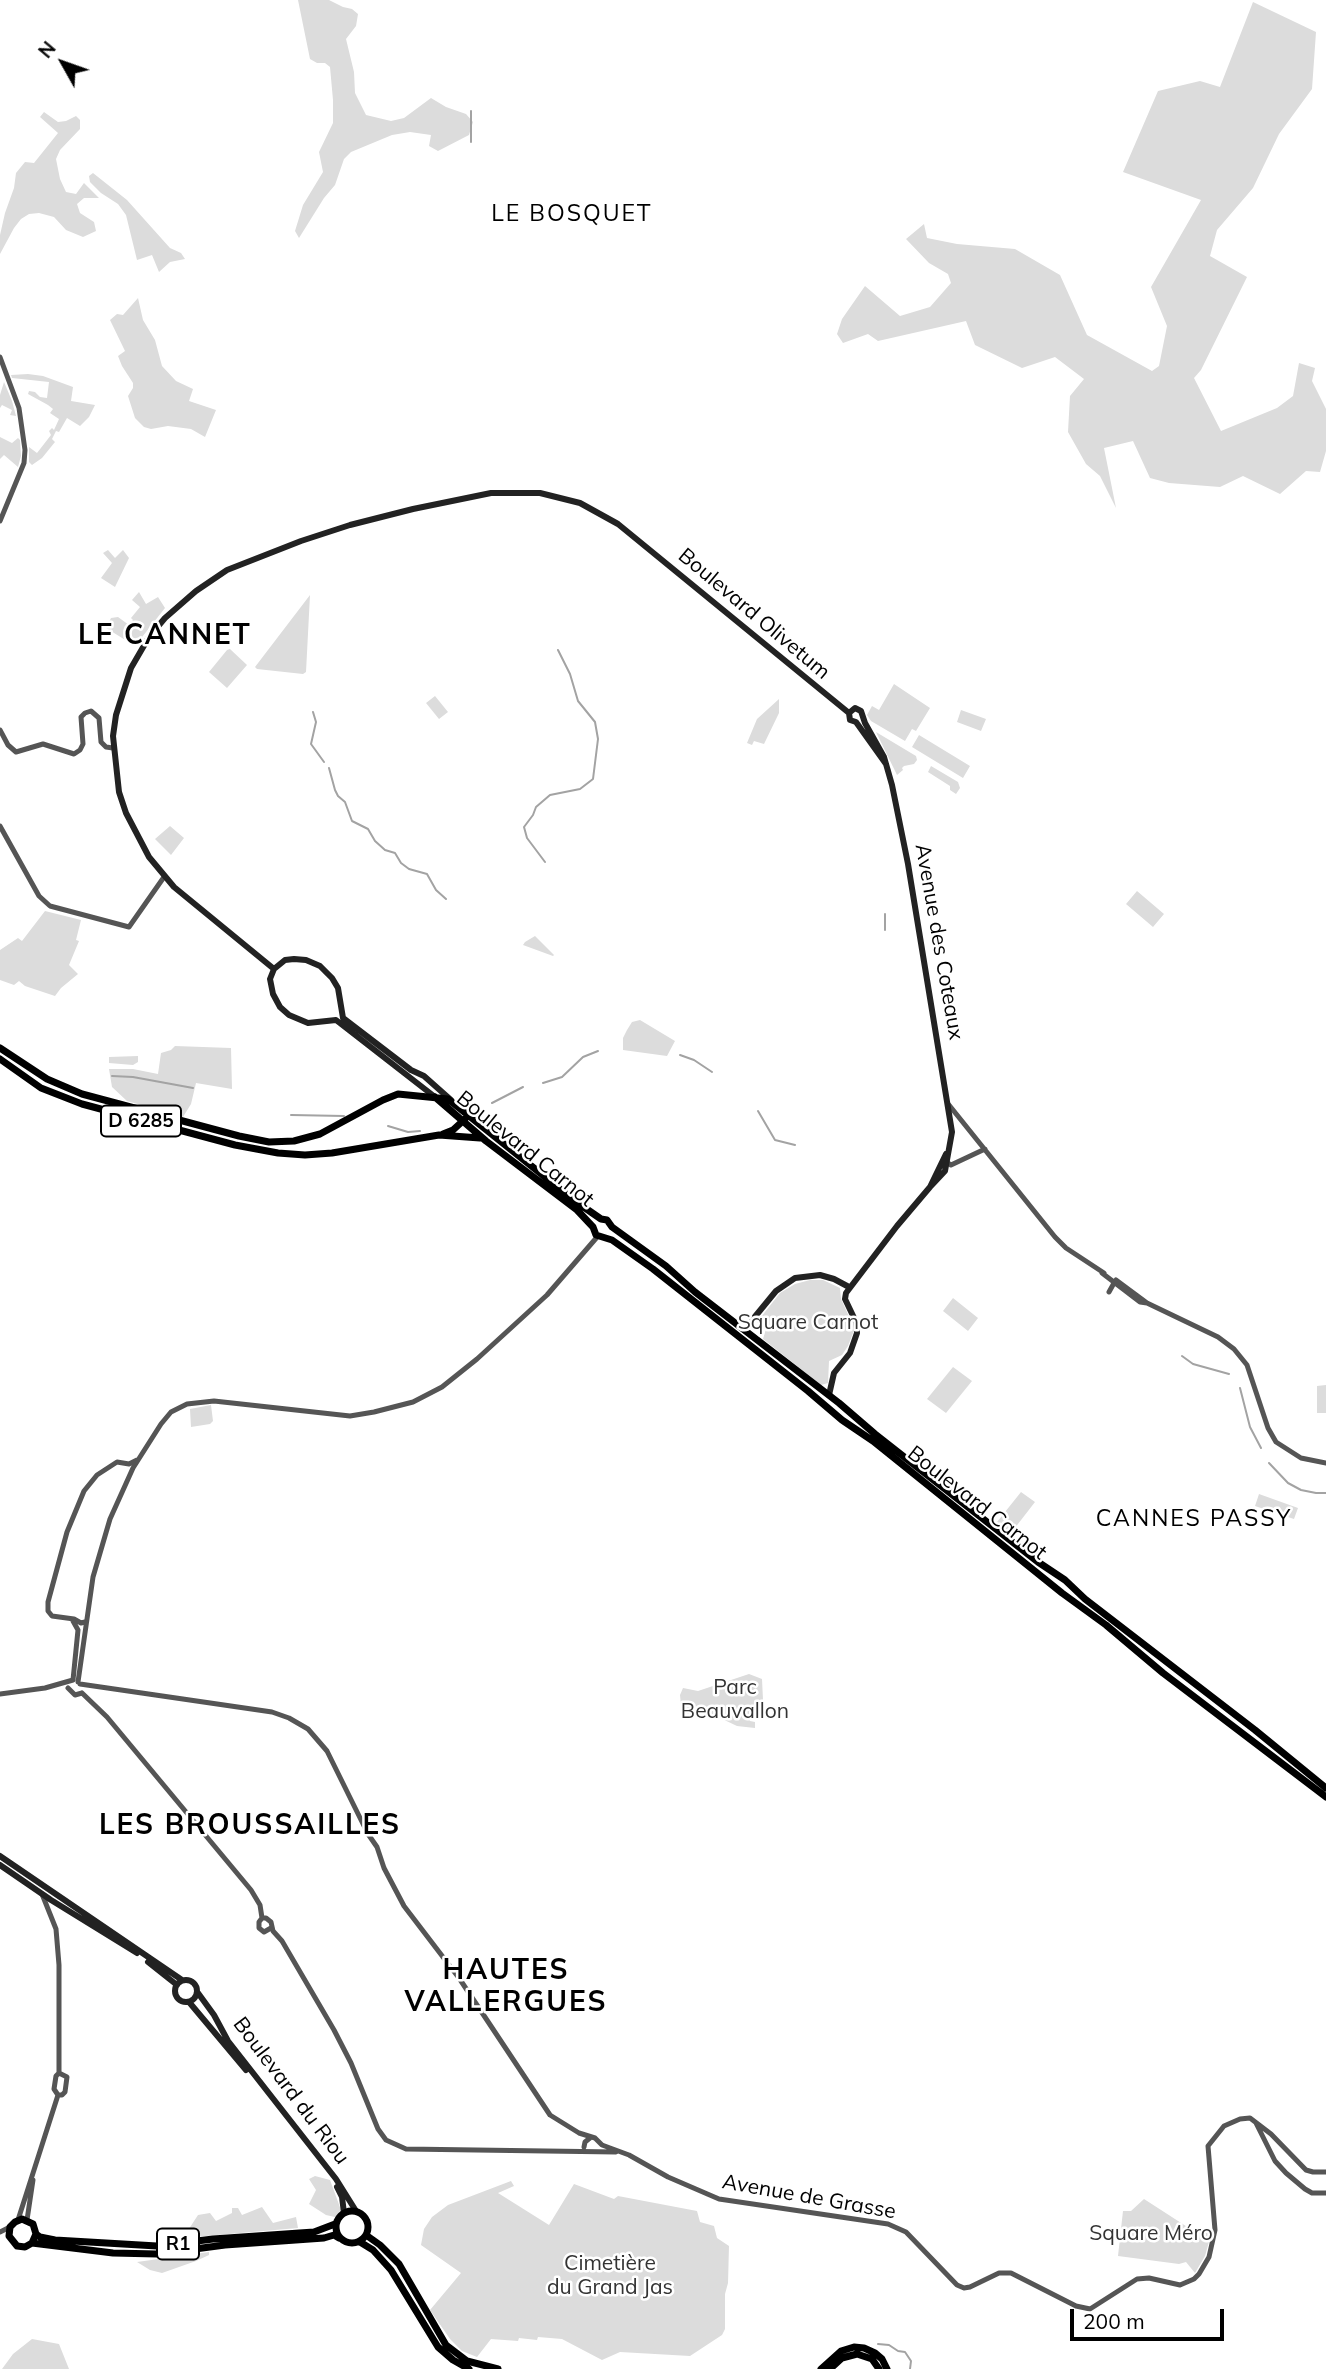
<!DOCTYPE html>
<html>
<head>
<meta charset="utf-8">
<style>
	body { margin:0 }
	#map { position:relative; width:1326px; height:2369px; overflow:hidden; background:#fff; font-family:Mulish,sans-serif }
	canvas { display:block }
	.north { position:absolute; left:28px; top:28px; width:70px; height:70px; -webkit-text-stroke:5px #fff; paint-order:stroke; rotate:310deg; font-size:19px; font-weight:700; line-height:28px; text-align:center; color:#000 }
	.north::after { content:''; display:block; margin:auto; width:24px; height:32px; background:#000; clip-path:polygon(50% 0,100% 100%,50% 72%,0 100%) }
	.scale { position:absolute; left:1070px; top:2309px; width:154px; height:32px; box-sizing:border-box; border:4px solid #000; border-top:0; padding-left:9px; font-size:21px; line-height:24px; white-space:nowrap; color:#000; -webkit-text-stroke:5px #fff; paint-order:stroke }
</style>
</head>
<body>
<div id="map">
<canvas width="1326" height="2369"></canvas>
<div class="north">N</div>
<div class="scale">200 m</div>
</div>
<script>
const g = document.querySelector('canvas').getContext('2d');
g.lineJoin = 'round';
function fill(path, color) { g.fillStyle = color; g.fill(path, 'evenodd'); }
const poly = rows => new Path2D(rows.map(r => 'M' + r).join(''));
function stroke(path, color, width, dash) { g.strokeStyle = color; g.lineWidth = width; g.lineCap = dash ? 'butt' : 'round'; g.setLineDash(dash || []); g.stroke(path); }
function label(font, color, halo, rows, align = 'center') {
  g.font = font + ' Mulish,sans-serif'; g.lineWidth = 5; g.setLineDash([]); g.textBaseline = 'middle'; g.strokeStyle = halo; g.fillStyle = color; for (const [text, x, y, turn = 0] of rows) {
    g.save(); g.translate(x, y); g.rotate((+turn || 0) * Math.PI / 180); g.textAlign = isNaN(turn) ? turn : align; if (halo) g.strokeText(text, 0, 0); g.fillText(text, 0, 0); g.restore();
  }
}
fill(poly([
	[298,0,329,0,343,7,352,9,358,14,356,26,346,39,354,72,355,93,366,115,391,121,404,118,431,98,446,107,466,114,473,122,469,135,438,151,429,146,431,135,410,132,392,135,351,152,344,159,335,185,324,198,299,238,295,231,303,205,323,172,319,152,333,123,333,100,330,67,325,63,317,63,310,59],
	[1253,2,1316,32,1312,89,1279,134,1253,188,1217,230,1210,256,1247,277,1201,370,1194,378,1221,431,1277,408,1293,396,1299,363,1315,368,1312,381,1326,409,1326,451,1320,472,1306,471,1280,494,1243,476,1220,487,1169,483,1150,478,1133,441,1104,448,1116,508,1100,476,1086,464,1068,432,1070,396,1084,379,1055,357,1022,368,975,345,966,321,878,341,868,334,843,343,837,334,842,319,865,286,900,316,930,307,951,283,948,274,929,263,906,239,924,224,927,238,957,244,1015,249,1060,275,1087,335,1152,371,1159,366,1167,326,1151,287,1201,200,1123,172,1158,91,1200,81,1220,87],
	[44,112,58,122,66,121,76,116,80,120,80,129,60,150,56,159,60,179,66,192,76,194,84,183,99,198,84,198,77,204,80,213,94,222,96,231,83,237,66,230,54,217,39,213,29,214,21,219,14,228,0,254,0,235,5,213,14,188,16,173,25,162,34,163,58,133,40,117],
	[93,173,127,200,170,248,181,253,185,259,170,262,159,272,152,255,137,260,126,215,118,204,101,193,90,182,89,176],
	[138,298,143,320,155,340,162,366,176,381,193,389,189,401,216,410,205,437,191,429,168,426,151,429,144,427,135,418,128,396,133,388,133,383,122,366,118,356,125,351,110,320,117,314,123,315],
	[28,374,43,376,73,387,71,401,95,405,89,417,80,426,67,418,59,432,56,431,52,439,55,442,42,458,32,465,29,462,29,447,37,453,51,435,49,431,52,428,54,430,59,419,50,413,53,409,48,405,28,394,29,391,35,392,40,397,47,398,49,382,12,378,11,375],
	[4,382,12,401,16,416,10,415,12,410,2,405,0,408,0,395],
	[0,437,12,443,18,438,20,440,21,456,18,467,4,455,0,459],
	[108,550,115,558,123,550,129,558,115,587,101,578,112,563,103,553],
	[139,592,146,604,158,597,165,608,135,646,106,628,111,618,118,617,129,625,133,620,131,618,140,607,132,600],
	[310,595,306,672,303,674,257,669,255,667],
	[230,649,247,665,227,688,209,672,227,650],
	[894,684,930,708,916,731,912,729,905,741,871,721,867,715,872,706,879,710],
	[435,696,448,712,439,719,426,703],
	[779,699,779,713,764,744,754,741,752,745,747,743,757,719],
	[961,710,986,719,981,731,957,722],
	[876,732,916,756,917,760,914,764,904,766,902,768,903,770,897,775],
	[919,735,970,766,963,778,912,747],
	[931,766,958,782,960,788,956,794,950,790,950,786,928,772],
	[170,826,184,838,171,855,155,839],
	[1137,891,1164,914,1153,927,1126,904],
	[45,911,81,920,76,940,79,941,69,965,78,974,61,988,55,996,25,986,19,981,14,985,0,980,0,950,18,938,22,941],
	[535,936,554,955,553,956,523,945,525,942],
	[640,1020,675,1041,667,1056,623,1050,623,1038,627,1030,632,1022],
	[175,1046,231,1048,232,1089,196,1083,191,1104,183,1117,127,1101,112,1087,109,1069,133,1069,158,1074,161,1053,171,1050],
	[138,1056,138,1062,133,1065,109,1063,109,1057],
	[810,1280,823,1280,840,1288,841,1299,852,1323,853,1333,848,1346,842,1355,829,1361,828,1383,821,1385,763,1339,766,1329,757,1322,780,1293,795,1284],
	[953,1298,978,1318,968,1331,943,1311],
	[953,1367,972,1381,946,1413,927,1399],
	[1326,1385,1326,1413,1317,1413,1317,1386],
	[211,1405,213,1421,210,1424,191,1427,190,1409],
	[1021,1492,1035,1502,1011,1533,997,1522],
	[1259,1494,1298,1508,1294,1519,1255,1506],
	[749,1674,762,1679,763,1700,767,1712,749,1719,750,1721,755,1722,755,1728,737,1726,716,1716,707,1718,682,1715,680,1695,683,1688,698,1691],
	[315,2176,330,2180,341,2210,335,2217,326,2215,309,2204,316,2190,309,2179],
	[511,2181,514,2186,498,2193,549,2225,574,2184,614,2199,618,2196,697,2211,700,2222,714,2226,717,2238,729,2246,728,2283,725,2294,725,2329,722,2335,690,2356,620,2352,602,2360,562,2339,538,2337,537,2340,519,2338,518,2341,491,2339,477,2357,462,2351,450,2339,430,2310,461,2273,421,2245,424,2229,432,2217,448,2205],
	[1144,2199,1192,2230,1212,2231,1205,2256,1195,2273,1186,2262,1179,2264,1118,2256,1123,2211,1131,2211],
	[262,2207,273,2223,296,2217,298,2228,183,2238,198,2215,210,2213,216,2221,232,2213,232,2208,238,2208,242,2215],
	[209,2252,209,2255,196,2261,162,2273,150,2270,137,2262],
	[32,2339,59,2344,69,2369,2,2369,13,2354]
]), '#dcdcdc');
stroke(poly([
	[471,142,471,111],
	[313,712,316,722,311,744,324,762],
	[329,768,335,790,338,796,345,802,352,821,368,829,375,841,385,850,395,853,401,863,409,869,427,874,436,890,446,899],
	[545,862,527,838,524,827,533,815,536,807,550,795,580,789,593,779,598,739,595,722,578,701,570,674,558,650],
	[885,930,885,914],
	[680,1055,694,1060,712,1072],
	[112,1076,133,1077,193,1088],
	[543,1083,562,1077,583,1057,598,1051],
	[492,1103,523,1087],
	[758,1111,775,1140,795,1145],
	[291,1115,344,1116],
	[388,1126,408,1132,420,1131],
	[1182,1356,1193,1364,1229,1374],
	[1240,1388,1250,1427,1261,1448],
	[1269,1463,1288,1483,1301,1490,1316,1493,1326,1493],
	[878,2344,889,2345,898,2351,905,2352,911,2361,910,2369]
]), '#a3a3a3', 2);
stroke(poly([
	[0,357,19,408,25,450,24,463,0,521],
	[0,730,8,745,16,752,43,744,74,754,80,750,83,744,81,717,85,713,91,711,99,718,101,742,106,747,113,748],
	[0,826,39,896,50,906,129,927,164,877],
	[949,1105,1055,1237,1066,1248,1104,1273],
	[946,1159,946,1162,951,1165,985,1149],
	[1102,1273,1140,1302,1147,1303,1218,1337,1234,1349,1247,1365,1268,1428,1276,1442,1301,1458,1326,1463],
	[1116,1280,1147,1303],
	[1109,1292,1114,1283],
	[73,1621,78,1630,73,1680],
	[85,1622,81,1623,74,1619,52,1616,48,1611,48,1602,67,1532,84,1491,97,1475,117,1462,129,1464,137,1460],
	[78,1682,93,1577,110,1519,133,1468,161,1424,171,1412,187,1404,214,1401,350,1416,374,1412,413,1402,442,1387,477,1359,547,1295,598,1236],
	[80,1684,272,1712,289,1718,308,1729,327,1751,368,1834,377,1847,384,1868,404,1906,459,1978,550,2115,579,2133,595,2138,602,2145,629,2155,668,2177,719,2199,888,2224,906,2232,957,2285,964,2288,970,2287,999,2273,1011,2273,1076,2306,1090,2309,1137,2279,1149,2278,1180,2285,1194,2279,1199,2274,1209,2257,1215,2230,1208,2146,1224,2126,1240,2119,1250,2118,1271,2134,1306,2170,1313,2172,1326,2172],
	[68,1688,75,1695,82,1693],
	[82,1693,107,1717,251,1890,260,1905,262,1918,259,1922,259,1928,264,1932,271,1928],
	[0,1694,45,1688,73,1680],
	[42,1894,56,1929,59,1965,59,2073],
	[262,1918,266,1918,271,1922,273,1931,282,1941,334,2030,351,2063,378,2129,386,2140,406,2149,616,2152],
	[59,2073,67,2077,65,2092,62,2095,58,2095,54,2089,56,2076,59,2073],
	[1256,2123,1275,2161,1286,2173,1305,2189,1312,2193,1326,2193],
	[584,2147,585,2142,590,2138],
	[18,2220,58,2095],
	[27,2220,33,2180],
	[0,2232,10,2227]
]), '#555', 5);
stroke(poly([
	[849,713,855,708,861,711,865,723,884,757,892,785,908,864,952,1132,945,1171,930,1187],
	[274,969,174,887,149,857,126,813,119,792,113,736,116,715,131,668,149,637,165,618,196,591,227,570,301,541,350,525,413,509,491,493,540,493,580,503,618,524,849,713,850,720,856,722,886,764],
	[435,1097,336,1020,308,1023,289,1015,280,1007,273,994,270,979,274,969,285,960,294,959,306,960,320,966,332,978,338,988,343,1018,411,1070,424,1076,451,1100],
	[744,1330,776,1291,795,1278,820,1275,834,1279,849,1287],
	[829,1395,834,1373,850,1353,857,1333,856,1322,845,1299,846,1293,897,1226,930,1187,946,1154],
	[0,1856,182,1980],
	[0,1865,51,1900,137,1953],
	[148,1962,177,1985],
	'175 1991a11 11 0 1 1 22 0a11 11 0 1 1-22 0Z',
	[198,1993,214,2015,228,2041,336,2179,356,2211],
	[189,2002,246,2070],
	[337,2187,342,2197,344,2213]
]), '#222', 6);
stroke(poly([
	[0,1048,47,1079,82,1094,239,1136,269,1142,294,1141,320,1134,383,1100,398,1094,448,1099,575,1201,601,1219,607,1220,612,1227,666,1266,695,1292,839,1403,875,1434,1038,1562,1065,1580,1085,1599,1255,1730,1326,1788],
	[0,1059,41,1088,82,1104,235,1145,278,1153,305,1155,332,1153,439,1135,480,1138],
	[435,1097,486,1141,577,1210,593,1227,596,1235,612,1240,653,1269,808,1391,842,1420,873,1441,1062,1593,1106,1625,1163,1673,1326,1797],
	[443,1134,453,1130,465,1119]
]), '#000', 7);
stroke(poly([
	'336 2227a16 16 0 1 1 32 0a16 16 0 1 1-32 0Z',
	[36,2234,40,2237,55,2240,157,2246,213,2239,314,2232,335,2224],
	[366,2235,380,2245,399,2264,446,2345,467,2361,498,2369],
	[360,2242,373,2250,391,2270,438,2347,453,2360,469,2369],
	[32,2243,36,2234,33,2224,22,2219,15,2222,10,2227,9,2236,17,2246,25,2247,32,2243,113,2253,157,2254,225,2245,324,2238,334,2235,339,2238],
	[821,2369,841,2351,854,2347,864,2348,875,2353,882,2359,887,2369],
	[830,2369,842,2358,857,2354,872,2359,879,2369]
]), '#000', 7);
for (const [x, y, w] of [
	[141,1121,80],
	[178,2244,42]
]) { const box = new Path2D(); box.roundRect(x - w / 2, y - 15.5, w, 31, 5); g.fillStyle = '#fff'; g.fill(box); stroke(box, '#000', 2); }
label('bold 19px', '#000', null, [
	["D 6285",141,1121],
	["R1",178,2244]
]);
label('21px', '#000', '#fff', [
	["Boulevard Olivetum",754,614,40],
	["Avenue des Coteaux",939,942,80],
	["Boulevard Carnot",525,1149,39],
	["Boulevard Carnot",977,1503,38],
	["Boulevard du Riou",291,2091,53],
	["Avenue de Grasse",809,2197,10]
]);
label('21px', '#333', '#fff', [
	["Square Carnot",808,1323],
	["Parc",735,1688],
	["Beauvallon",735,1712],
	["Square Méro",1151,2234],
	["Cimetière",610,2264],
	["du Grand Jas",610,2288]
]);
g.letterSpacing = '2px';
label('23px', '#000', '#fff', [
	["LE BOSQUET",572,214],
	["CANNES PASSY",1194,1519]
]);
g.letterSpacing = '0px';
g.letterSpacing = '2px';
label('bold 28px', '#000', '#fff', [
	["LE CANNET",165,636],
	["LES BROUSSAILLES",250,1826],
	["HAUTES",506,1971],
	["VALLERGUES",506,2003]
]);
g.letterSpacing = '0px';
</script>
</body>
</html>
